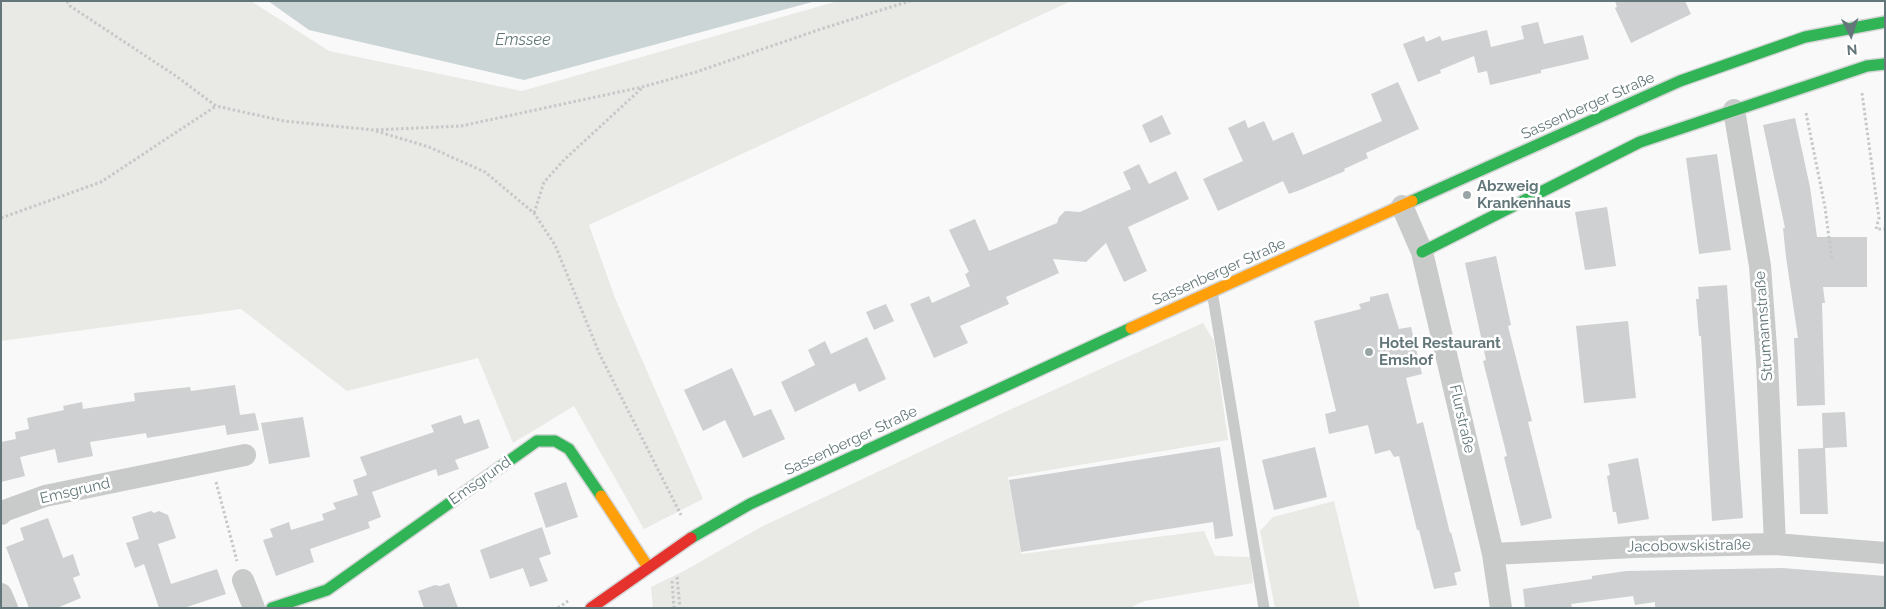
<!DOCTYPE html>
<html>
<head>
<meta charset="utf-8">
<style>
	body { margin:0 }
	#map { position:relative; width:1886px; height:609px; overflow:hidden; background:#f9f9f9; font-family:Raleway,sans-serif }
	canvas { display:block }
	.frame { position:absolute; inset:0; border:2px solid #63777a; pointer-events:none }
	.north { position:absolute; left:1826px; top:10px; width:50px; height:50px; -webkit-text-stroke:4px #fff; paint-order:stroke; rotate:176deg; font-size:14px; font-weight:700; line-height:20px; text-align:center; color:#63777a }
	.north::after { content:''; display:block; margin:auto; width:18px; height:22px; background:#63777a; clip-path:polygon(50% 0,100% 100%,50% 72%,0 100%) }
</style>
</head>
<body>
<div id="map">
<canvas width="1886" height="609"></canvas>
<div class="frame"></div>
<div class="north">N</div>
</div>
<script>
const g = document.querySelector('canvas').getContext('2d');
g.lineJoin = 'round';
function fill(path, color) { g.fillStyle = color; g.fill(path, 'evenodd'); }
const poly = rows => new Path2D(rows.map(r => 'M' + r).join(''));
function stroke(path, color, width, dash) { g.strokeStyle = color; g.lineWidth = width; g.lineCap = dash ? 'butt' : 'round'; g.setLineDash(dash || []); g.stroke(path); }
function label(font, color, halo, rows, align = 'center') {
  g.font = font + ' Raleway,sans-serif'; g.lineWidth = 5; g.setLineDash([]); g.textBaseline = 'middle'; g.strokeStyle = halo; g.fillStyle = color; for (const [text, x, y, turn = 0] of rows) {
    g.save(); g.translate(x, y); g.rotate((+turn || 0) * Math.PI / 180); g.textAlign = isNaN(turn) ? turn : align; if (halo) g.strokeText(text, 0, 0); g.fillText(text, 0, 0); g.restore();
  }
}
fill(poly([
	[1,1,251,1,329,51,522,91,838,1,1071,1,589,225,615,298,703,499,644,529,574,406,513,443,478,358,347,391,241,309,1,341],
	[1203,323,1214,341,1228,440,1008,477,1021,554,1204,531,1215,556,1250,557,1253,583,1145,601,1129,608,653,608,651,587,684,571,761,527,996,416],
	[1334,501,1360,608,1275,608,1260,531,1273,517]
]), '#e9eae6');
fill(poly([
	[268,1,816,1,524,80,309,30]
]), '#cbd5d5');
fill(poly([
	[1615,1,1685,1,1691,14,1631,43,1615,8,1617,7],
	[1538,22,1544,44,1583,35,1589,59,1541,70,1541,73,1490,85,1487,71,1478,73,1474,56,1440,70,1441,73,1418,82,1403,44,1424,36,1426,42,1440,36,1442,41,1487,30,1491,47,1524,39,1521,26],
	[1398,82,1419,129,1366,153,1368,158,1344,169,1345,171,1300,190,1289,194,1283,181,1218,211,1203,179,1243,161,1228,128,1245,120,1248,128,1264,121,1273,141,1293,132,1303,155,1382,121,1371,94],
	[1162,115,1171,134,1150,143,1142,125],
	[1795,118,1810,187,1817,237,1867,237,1867,287,1823,287,1825,303,1822,303,1825,405,1797,406,1794,338,1798,338,1786,257,1783,228,1785,228,1763,125],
	[1717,154,1731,250,1699,254,1686,158],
	[1139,164,1149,184,1176,171,1189,199,1128,227,1147,271,1124,282,1106,243,1086,262,1053,259,1059,273,1006,297,1009,304,960,326,968,343,934,358,910,304,929,296,932,303,970,286,965,274,969,272,949,230,975,219,989,251,1057,223,1059,217,1065,211,1080,212,1131,189,1123,172],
	[1607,207,1616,266,1585,270,1575,212],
	[1496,256,1511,325,1508,326,1532,421,1528,422,1552,518,1521,526,1504,457,1507,456,1483,361,1486,360,1465,263],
	[1727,285,1743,518,1712,521,1701,336,1699,336,1696,299,1699,299,1698,287],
	[1388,293,1399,329,1411,327,1422,374,1406,378,1417,424,1423,422,1450,533,1451,532,1461,571,1454,573,1457,585,1434,589,1419,530,1417,530,1399,456,1394,457,1390,450,1375,454,1368,425,1329,434,1325,414,1336,411,1314,321,1361,309,1359,304,1370,301,1370,297],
	[886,304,894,321,874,330,866,312],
	[1628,321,1636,398,1584,403,1576,326],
	[867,337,886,379,859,392,855,383,795,412,781,382,815,365,808,350,825,341,831,354],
	[732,368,754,416,771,409,785,439,743,458,725,420,703,431,684,390],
	[235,385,240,415,255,413,259,430,227,435,225,425,147,438,146,433,90,442,93,456,58,463,55,449,20,457,25,476,1,482,1,442,16,439,15,432,29,429,27,418,64,410,63,406,82,402,83,409,135,401,134,393,190,387,191,391],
	[1845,412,1847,447,1825,448,1828,514,1800,514,1798,449,1823,448,1822,413],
	[461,415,464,424,479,419,489,448,455,460,459,469,438,476,436,469,372,492,381,517,368,522,370,528,310,549,314,562,276,576,263,540,273,537,270,529,289,522,291,530,324,520,322,514,336,509,333,503,358,495,353,480,367,475,360,457,434,432,431,425],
	[303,417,310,457,269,464,261,423],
	[1220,447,1233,536,1215,539,1213,522,1021,552,1009,480],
	[1315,447,1327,497,1274,510,1262,460],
	[1638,458,1649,519,1618,524,1616,512,1613,512,1607,476,1610,475,1608,464],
	[566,482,578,517,546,528,534,493],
	[151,511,154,513,159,511,168,515,176,538,158,544,171,584,217,569,226,594,184,608,159,608,144,564,135,568,126,543,139,539,132,517],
	[48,518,63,558,73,554,80,575,73,578,81,598,57,608,29,608,6,547,24,540,20,528],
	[542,527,551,554,539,558,548,581,530,587,523,568,490,579,480,550],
	[1782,568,1885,576,1885,608,1655,608,1655,602,1635,605,1633,596,1571,604,1572,608,1525,608,1523,589,1592,579,1592,576,1626,571],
	[449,583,458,608,424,608,418,591,435,585,440,586]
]), '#ced0d1');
const fast = poly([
	[1412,201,1680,81,1805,37,1885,22],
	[1422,252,1640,142,1867,66,1885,64],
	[691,538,750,504,1131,328],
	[272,608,327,590,537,441,555,441,569,449,601,496]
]);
const slow = poly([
	[1131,328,1412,201],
	[601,496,648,567]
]);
const jam = poly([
	[591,608,691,538]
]);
stroke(fast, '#d4d5d6', 14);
stroke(slow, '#d4d5d6', 14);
stroke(jam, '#d4d5d6', 14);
stroke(poly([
	[67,1,70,6,176,76,216,106,284,121,373,130,461,126,642,87,696,72,821,29,910,1],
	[1862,93,1879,218,1876,229,1885,229],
	[1806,113,1825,207,1832,261],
	[376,131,429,147,485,172,534,213,555,245,600,355,681,515],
	[534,213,544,182,565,159,642,88],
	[1,218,101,182,216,106],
	[216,482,237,561],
	[677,577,680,608],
	[672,581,674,608],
	[558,608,568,601]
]), '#c6c8c9', 3, [2.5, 2.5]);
stroke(poly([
	[1212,291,1264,608]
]), '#c9caca', 11);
stroke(poly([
	[1734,110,1760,266,1767,361,1775,544],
	[1402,206,1422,252,1493,554,1501,608],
	[1,514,4,511,45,496,245,455],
	[1493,554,1634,547,1775,544,1885,553],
	[243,580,254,608],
	[1,594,7,608]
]), '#c9caca', 22);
stroke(fast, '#30b455', 11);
stroke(slow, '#ff9f0a', 11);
stroke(jam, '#e5322d', 11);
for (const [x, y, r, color] of [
	[1467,195,5,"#98a4a6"],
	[1369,352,5,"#98a4a6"]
]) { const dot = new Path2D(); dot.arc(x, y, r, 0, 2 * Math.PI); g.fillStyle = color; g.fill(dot); stroke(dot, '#fff', 2); }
label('15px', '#63777a', '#fff', [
	["Sassenberger Straße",1588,106,-24],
	["Sassenberger Straße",1219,272,-24],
	["Strumannstraße",1764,326,-94],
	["Flurstraße",1462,419,77],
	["Sassenberger Straße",851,441,-25],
	["Emsgrund",480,481,-35],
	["Emsgrund",75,491,-13],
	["Jacobowskistraße",1689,546,-1]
]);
label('bold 15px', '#63777a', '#fff', [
	["Abzweig",1477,186],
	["Krankenhaus",1477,203],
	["Hotel Restaurant",1379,343],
	["Emshof",1379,360]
], 'left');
label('italic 16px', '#627978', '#fff', [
	["Emssee",523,40]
]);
</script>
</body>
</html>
